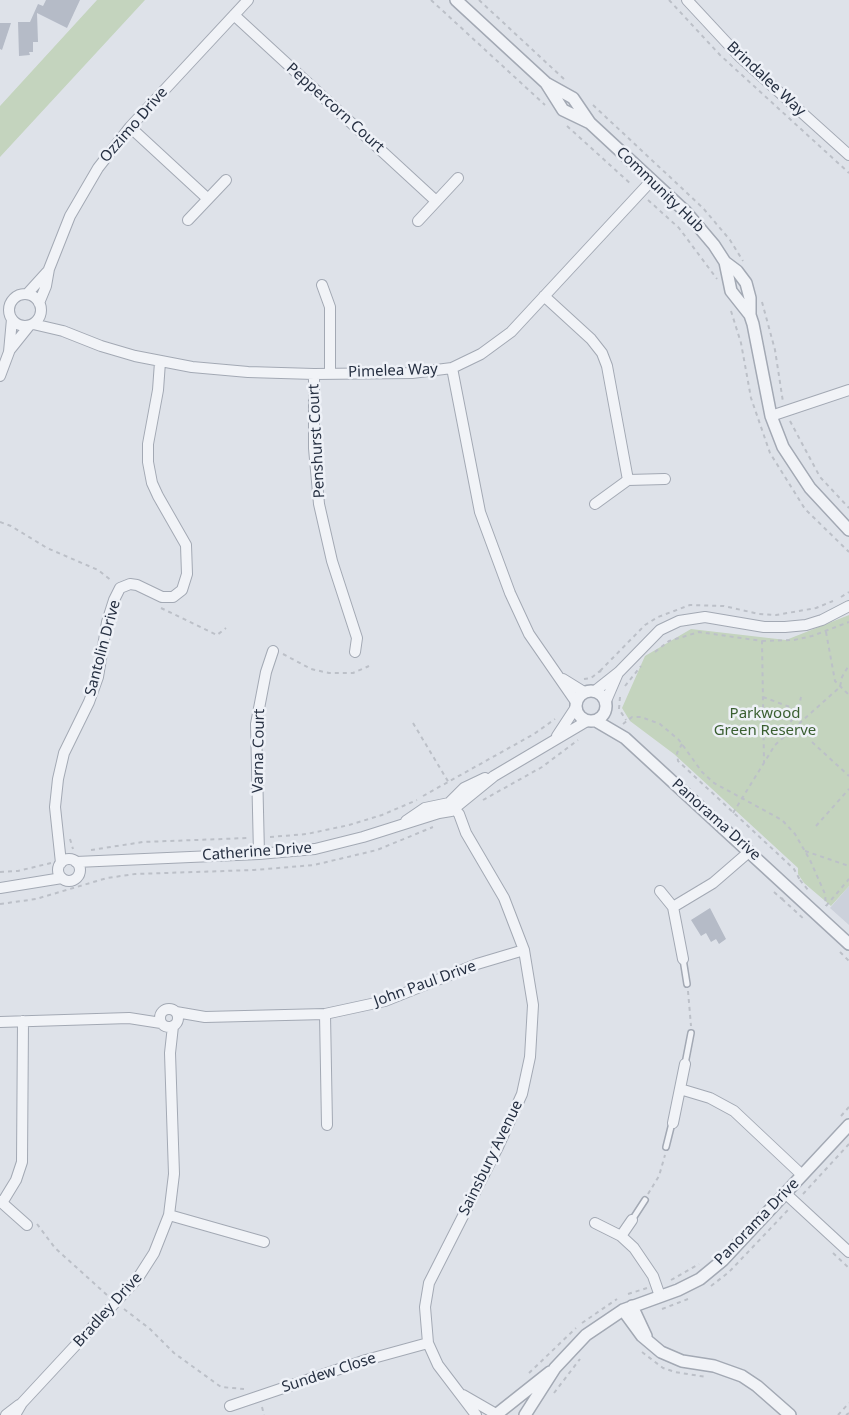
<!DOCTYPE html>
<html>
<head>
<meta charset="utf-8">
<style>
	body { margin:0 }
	canvas { display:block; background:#dee2e9 }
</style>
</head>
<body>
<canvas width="849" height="1415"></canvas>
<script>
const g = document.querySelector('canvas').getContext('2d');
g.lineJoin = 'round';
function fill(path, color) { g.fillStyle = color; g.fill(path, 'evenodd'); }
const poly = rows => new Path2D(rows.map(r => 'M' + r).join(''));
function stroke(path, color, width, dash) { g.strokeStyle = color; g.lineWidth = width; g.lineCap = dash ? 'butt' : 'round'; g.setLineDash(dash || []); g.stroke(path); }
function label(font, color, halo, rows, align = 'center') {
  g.font = font + ' "Noto Sans",sans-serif'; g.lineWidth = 5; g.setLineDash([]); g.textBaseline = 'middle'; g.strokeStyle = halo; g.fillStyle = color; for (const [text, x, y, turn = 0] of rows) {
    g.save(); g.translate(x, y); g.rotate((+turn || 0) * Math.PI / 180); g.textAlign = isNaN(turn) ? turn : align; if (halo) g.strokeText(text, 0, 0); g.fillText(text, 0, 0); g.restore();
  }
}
fill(poly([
	[849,886,849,925,830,908]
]), '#ccd1db');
fill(poly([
	[97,0,145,0,0,157,0,106],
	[849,615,849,886,831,906,804,883,798,874,798,868,674,754,630,721,622,708,645,656,691,629,786,640]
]), '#c4d4be');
fill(poly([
	[46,0,80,0,67,28,37,13,38,42,33,42,33,52,29,52,30,55,19,56,18,22,30,22,38,4,43,6],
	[0,23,11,23,2,50,0,49],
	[710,908,726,939,719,944,716,939,711,942,706,933,701,936,691,920]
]), '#b5bbc7');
const service = poly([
	[683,959,687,984],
	[685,1064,691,1033],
	[666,1147,672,1123],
	[632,1220,645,1200]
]);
const minor = poly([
	[687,0,739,56,849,155],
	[234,15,436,201],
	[130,127,208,199],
	[188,220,226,180],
	[418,221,458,178],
	[322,285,330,307,330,373],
	[27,294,47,272],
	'9 310a16 16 0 1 1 32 0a16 16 0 1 1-32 0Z',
	[544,296,591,339,602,353,607,366,628,480],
	[39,303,46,286,49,269,70,216,98,168,130,127,248,0],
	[33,324,63,331,101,346,135,356,192,367,248,372,314,374,412,373,452,368,481,354,511,332,652,180],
	[9,351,29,326],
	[452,368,480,512,510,593,529,634,576,702],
	[314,374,314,448,319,504,332,561,357,638,355,652],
	[0,376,9,352,12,319],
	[771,416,849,390],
	[595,504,628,480,665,479],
	[563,679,584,692],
	[595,691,619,672,660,630,679,621,705,617,764,627,785,627,806,625,822,620,849,606],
	[606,701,618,673],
	[557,736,576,707],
	[449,803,459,814,466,833,504,898,524,950,533,1005,530,1057,522,1094,498,1147,429,1283,425,1307,428,1343,438,1365,476,1415],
	[406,821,425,808,449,803,464,788,485,778],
	[259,854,256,724,266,672,273,651],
	'58 870a11 11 0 1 1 22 0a11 11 0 1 1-22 0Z',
	[76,862,259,854,315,849,363,837,439,813,451,811,494,776,587,721],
	[61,863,55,807,58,779,64,753,89,702,98,677,107,622,114,600,120,588,130,584,137,585,162,597,173,597,182,590,187,574,186,545,158,496,152,483,148,462,148,444,158,390,160,362],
	[0,888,62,878],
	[660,891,673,907,683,959],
	[673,907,713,883,750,851],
	'160 1018a9 9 0 1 1 18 0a9 9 0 1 1-18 0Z',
	[176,1012,205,1017,325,1014,385,1001,477,964,524,950],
	[325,1014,327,1125],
	[0,1022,129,1018,161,1023],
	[680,1089,710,1098,734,1111,802,1175],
	[673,1123,685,1064],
	[785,1193,849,1252],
	[0,1201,27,1225],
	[2,1203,16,1180,22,1162,23,1021],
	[169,1215,264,1242],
	[595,1223,621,1236,634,1248,653,1276,660,1296],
	[621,1236,632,1220],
	[463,1395,496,1414],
	[230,1406,366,1360,428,1343],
	[6,1415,19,1405],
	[15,1415,22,1403,138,1278,154,1253,169,1215,174,1174,170,1053,173,1026]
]);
const tertiary = poly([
	[456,0,546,83,573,98,590,123,686,212,714,245,725,262,737,271,746,283,750,298,750,315],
	[546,83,563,110,590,123],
	[725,262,731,291,750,315,753,324,771,416,783,447,810,488,849,530],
	'576 706a15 15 0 1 1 30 0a15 15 0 1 1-30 0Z',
	[596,721,625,738,849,944],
	[632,1306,646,1336],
	[623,1310,642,1336,661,1352,682,1361,714,1366,742,1376,757,1386,790,1415],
	[497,1414,550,1372],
	[525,1415,555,1368,586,1335,623,1310,678,1290,700,1279,723,1260,849,1125]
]);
stroke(service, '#a3a9b4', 8);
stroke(minor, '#a3a9b4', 12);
stroke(tertiary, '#a3a9b4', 14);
stroke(poly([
	[431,0,545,105],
	[479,0,565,80],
	[669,0,720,55,849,173],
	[593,105,703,208,730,240,743,261],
	[567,126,632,185],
	[648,200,679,228,717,279],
	[762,302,775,350,783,402],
	[731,311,741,343,751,398,770,453,805,509,849,552],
	[790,421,820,477,849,508],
	[0,522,11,526,47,548,98,570,112,581],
	[841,597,849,592],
	[161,608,217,635,226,628],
	[826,632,835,681,849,695],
	[762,641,794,640,812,636,849,622],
	[655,652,669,641,699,632,762,641,764,762],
	[283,654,311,669,329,673,353,673,369,666],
	[600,671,645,625,658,617,690,605,724,606,759,614,776,615,816,608,833,601],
	[584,679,591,678,600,671,601,673],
	[625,686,641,666],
	[620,697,619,709,626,720],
	[763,697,798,710],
	[413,723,449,783],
	[623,724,632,717,641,717,660,724,679,740,702,772,714,783,782,820,795,834,810,860,825,894,826,906],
	[763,736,780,732,790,723,798,710,801,697],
	[812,742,849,776],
	[682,744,677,753,678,761,794,869,800,880,799,882],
	[423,796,534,734,555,719],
	[483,800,542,767,578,740],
	[733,813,775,745,840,687,842,677,849,665],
	[816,826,849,789],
	[270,837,307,834,349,825,382,815,417,800],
	[70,839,73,849],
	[91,850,143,842,248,838],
	[805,851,849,866],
	[0,872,18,871,51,863],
	[800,880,808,890],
	[774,892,782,899,783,898],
	[782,899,805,920],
	[0,904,36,899,107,878,135,874,254,870,314,865,377,850,433,827],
	[826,906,849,879],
	[840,952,849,961],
	[688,991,691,1026],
	[841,1116,849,1107],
	[648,1194,659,1176,665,1155],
	[803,1194,849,1144],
	[37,1224,55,1248,107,1295],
	[833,1253,849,1268],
	[671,1280,699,1264],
	[711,1286,729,1272,788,1210],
	[628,1294,647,1288],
	[124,1309,150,1329,174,1353,221,1387,244,1389],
	[662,1309,688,1299],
	[582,1323,617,1299],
	[642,1352,663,1368,675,1372,706,1377],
	[529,1373,576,1328],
	[554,1393,580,1359],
	[262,1407,264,1415],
	[838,1415,849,1403],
	[846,1415,849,1413]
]), '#bcc0c8', 2, [4, 4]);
stroke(service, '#f1f3f7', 5);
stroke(minor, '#f1f3f7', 10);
stroke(tertiary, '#f1f3f7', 11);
label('15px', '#263042', '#eef1f7', [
	["Brindalee Way",766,79,43],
	["Peppercorn Court",335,108,42],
	["Ozzimo Drive",134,125,-49],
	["Community Hub",660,190,44],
	["Pimelea Way",393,371,-2],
	["Penshurst Court",317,441,-93],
	["Santolin Drive",103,648,-75],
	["Varna Court",259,751,-89],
	["Panorama Drive",716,820,42],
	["Catherine Drive",257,852,-4],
	["John Paul Drive",425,984,-20],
	["Sainsbury Avenue",491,1158,-64],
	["Panorama Drive",757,1222,-46],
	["Bradley Drive",108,1310,-48],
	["Sundew Close",329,1373,-18]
]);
label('15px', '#3a5f31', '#eef1f7', [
	["Parkwood",765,714],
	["Green Reserve",765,731]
]);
</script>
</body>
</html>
